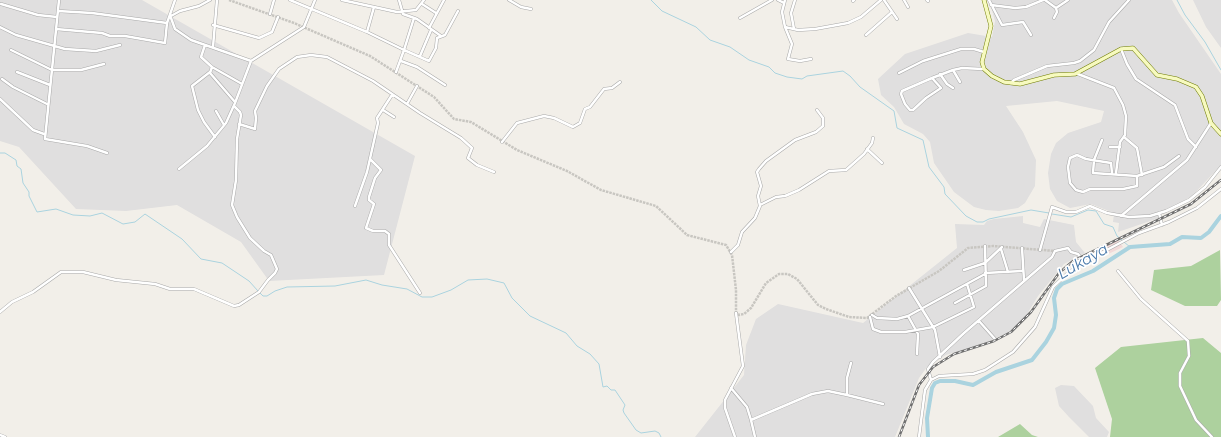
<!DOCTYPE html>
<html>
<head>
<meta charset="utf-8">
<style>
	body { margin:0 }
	canvas { display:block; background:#f2efe9 }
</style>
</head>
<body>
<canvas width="1221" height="437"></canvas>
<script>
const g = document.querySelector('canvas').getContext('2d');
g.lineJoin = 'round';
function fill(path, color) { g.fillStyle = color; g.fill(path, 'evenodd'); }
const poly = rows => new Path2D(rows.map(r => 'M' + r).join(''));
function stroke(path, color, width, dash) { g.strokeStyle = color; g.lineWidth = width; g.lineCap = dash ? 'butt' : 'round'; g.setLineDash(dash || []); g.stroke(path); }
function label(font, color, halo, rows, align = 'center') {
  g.font = font + ' Montserrat,sans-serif'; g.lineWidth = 3.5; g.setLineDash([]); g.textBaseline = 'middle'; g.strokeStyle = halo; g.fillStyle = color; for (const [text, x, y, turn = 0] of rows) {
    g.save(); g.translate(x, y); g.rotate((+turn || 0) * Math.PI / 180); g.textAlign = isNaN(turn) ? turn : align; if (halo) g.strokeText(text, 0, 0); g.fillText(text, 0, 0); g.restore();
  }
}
fill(poly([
	[0,0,142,0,415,156,384,275,269,281,241,242,177,205,126,211,76,209,19,147,0,141],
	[989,0,1172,0,1179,13,1221,74,1221,165,1193,195,1184,201,1158,213,1159,218,1118,232,1119,223,1113,222,1114,213,1091,204,1070,208,1057,201,1050,189,1048,173,1051,154,1056,143,1068,133,1101,122,1104,111,1057,101,1006,106,1023,132,1036,160,1035,186,1025,203,1018,208,999,211,986,210,974,207,954,192,934,163,930,142,923,134,904,124,894,107,881,95,878,79,905,54,968,33,992,37,995,21],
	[1193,0,1221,0,1221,48,1206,27],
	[1023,216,1023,223,1040,227,1044,219,1074,225,1076,242,1085,253,1064,264,1038,296,1024,319,1007,333,985,343,946,355,927,367,919,378,895,437,695,437,744,375,746,345,756,319,778,304,863,323,957,248,955,224,984,225,987,221,994,219],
	[1061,385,1074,386,1093,406,1096,418,1109,432,1107,437,1089,437,1069,417,1059,406,1055,388]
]), '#e0dfdf');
fill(poly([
	[1118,240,1123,247,1102,257,1099,250]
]), '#f2dad9');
fill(poly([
	[1220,250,1221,300,1217,306,1185,306,1151,290,1154,270,1191,266],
	[1203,338,1221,353,1221,437,1110,437,1112,419,1095,368,1121,347],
	[1020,424,1032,435,1038,437,998,437]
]), '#add19e');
stroke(poly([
	[651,0,662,11,696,27,710,40,730,47,749,60,769,67,775,73,787,77,802,79,807,76,843,71,850,76,860,87,894,111,897,128,923,140,929,167,944,187,945,194,966,216,977,222,983,222,989,219,1031,210,1049,213],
	[1177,0,1185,15,1205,42,1221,70],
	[0,153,5,153,16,160,17,166,21,169,23,183,29,192,29,196,37,212,56,209,73,215,90,216,102,213,123,224,135,222,145,214,182,239,201,259,222,263,249,281,258,291],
	[1052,214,1071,217,1088,210,1096,211,1104,224,1113,227,1117,236,1122,240],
	[1124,242,1130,247],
	[260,293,263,296,267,296,275,291,287,287,335,286,366,280,382,285,407,289,422,297,432,297,451,290,468,280,487,279,504,283,512,298,530,316,566,333,577,346,590,354,599,364,603,387,607,386,611,390,615,390,625,405,623,410,624,413,636,430,641,433,655,431,659,433,661,437]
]), '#aad3df', 1);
stroke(poly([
	[928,437,927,418,932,388,935,383,940,381,955,381,973,385,996,372,1032,360,1046,342,1054,328,1056,315,1054,298,1057,289,1062,284,1093,271,1130,247,1170,244,1182,237,1201,238,1209,232,1221,216]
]), '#aad3df', 4);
stroke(poly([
	[229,0,294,23,370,56,434,97,454,119,471,122,517,150,567,171,601,190,656,206,687,235,726,245,732,255,736,290,736,312,739,315,744,314,751,308,766,283,779,274,788,274,797,279,818,305,826,309,849,317,867,318,896,296,939,271,968,248,993,246,1055,251]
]), '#c8c6c1', 2.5, [2.5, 1]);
const street = poly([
	[59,0,45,139,87,146,107,153],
	[290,0,367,32,404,50,396,72],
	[342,0,397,12,416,10,424,0],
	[399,0,403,14,417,19,441,36],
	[509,0,521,7,531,9],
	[778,0,784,3],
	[785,0,782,12,785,27,792,44,788,59,800,61,811,59],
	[884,0,897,19],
	[904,0,908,7],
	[927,0,928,1],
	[989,0,1002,25,1023,22,1031,35],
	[1045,0,1056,8,1057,12,1054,18],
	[853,1,854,0],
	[1,4,38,15,57,17],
	[422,4,436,13],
	[991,5,1015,8,1026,7,1043,0],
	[1056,8,1068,0],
	[58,11,92,13,167,23,175,0],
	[270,14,274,0],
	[171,16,180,11,199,6,210,0],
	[171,18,175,29,191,40,251,61],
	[414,18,404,50,429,61,436,48,437,38,445,35,458,11],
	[740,18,772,0],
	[213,25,259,38,272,32,278,17],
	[0,27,16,35,65,49,96,51,120,45],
	[785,27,798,30,815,29,848,23,861,17,881,0],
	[429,28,444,0],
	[56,29,102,33,110,36,125,36,165,43,167,23],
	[794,29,791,13,795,0],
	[367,32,374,7],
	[866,35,892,12],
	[205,45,201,57,212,67,210,73,235,102],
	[213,47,217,0],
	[1121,49,1127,64,1136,79,1175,105,1188,139,1196,147],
	[11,50,52,70,81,70,104,64],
	[420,56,431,30],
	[401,61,417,67,445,85],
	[212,67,242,84],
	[953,70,960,82],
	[17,72,50,85],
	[210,72,192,86,198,110,204,122,215,137],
	[899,73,923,61,961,49,974,49,984,52],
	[940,74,947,84,953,88],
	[1078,74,1114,88,1123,105,1126,116,1125,135,1120,142,1116,173],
	[932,78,941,88,926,98,913,110,910,110,905,104,901,94,902,91,932,78,953,70,962,68,983,69],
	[2,79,13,87,47,104],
	[1011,83,1014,80,1047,66,1074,63,1080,61,1094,50,1109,22,1129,0],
	[0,99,33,130,44,134],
	[407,104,417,86],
	[383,110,394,117],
	[216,111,224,125],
	[239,124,255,129,256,118,255,111,267,86,279,69,297,57,311,55,327,57,373,81,420,113,461,138,472,148,468,158,477,165,494,172],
	[1124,137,1137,148,1142,175],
	[1102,140,1094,160,1093,173,1137,176,1164,167,1179,156],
	[502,142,517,123,544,116,554,118,573,127,580,123,585,109,590,107,604,89,612,88,620,82],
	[1110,147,1120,147],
	[867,149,882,163],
	[370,159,381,170,375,178,369,197,369,200,374,204,366,228,373,231,385,231,389,234,389,245,420,293],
	[179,169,207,146,226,123,235,103,251,61,304,27,315,0],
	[1112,173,1111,163,1086,159,1077,155,1070,158,1068,167,1070,183,1076,190,1083,192,1090,189,1123,189,1137,186,1137,176],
	[760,205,776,197,785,196,799,190,829,171,846,170,864,154,872,143,873,138],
	[355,206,367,172,378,123,377,118,392,95],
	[1159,213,1162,225],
	[1121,216,1187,160,1211,123],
	[1022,248,1024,280],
	[1001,249,1008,272],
	[1040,250,1052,207,1066,212,1076,212,1090,206,1107,213,1129,217,1150,216,1166,211,1189,200,1205,187,1221,167],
	[731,252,738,245,742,232,755,218,760,206,758,196,761,186,757,172,759,169,766,161,795,140,816,132,823,126,823,118,817,110],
	[964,270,985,263,1002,247],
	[1118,271,1141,299,1188,341,1189,356,1180,373,1180,386,1196,420,1212,437],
	[985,273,1022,271],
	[909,288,935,330,940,357],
	[955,303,986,286,985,246],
	[0,312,12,302,33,292,61,272,83,272,116,280,155,284,170,289,194,289,234,306,239,305,259,292,268,280,275,273,277,269,271,255,264,251,250,238,237,217,232,205,236,180,237,139,241,115,240,112,234,106],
	[872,315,877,318,897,319,908,316,985,274],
	[908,316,918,334,917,354],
	[870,317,873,329,881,332,905,332,933,327,974,307,967,284],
	[979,321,995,339],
	[931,380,928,369,933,362,964,333,1052,257,1055,251,1068,248,1071,252,1078,254,1084,262],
	[731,388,747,407,751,420],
	[847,395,883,404],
	[0,435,5,437],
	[735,437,725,408,725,400,743,366,736,313],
	[755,437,751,420,812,394,828,391,847,395,847,378,851,363],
	[919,437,925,390,931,380,939,376,973,374,985,370,1013,352,1035,327,1053,287,1068,273,1084,262,1139,233,1169,222,1197,208,1221,189]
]);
const secondary = poly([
	[984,0,991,26,982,62,984,69,992,76,1004,82,1020,84,1054,75,1075,74,1121,49,1133,48,1157,75,1177,79,1196,87,1202,96,1211,123,1221,134]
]);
stroke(street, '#a9a9a9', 3.5);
stroke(secondary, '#707d05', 4.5);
stroke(street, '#fff', 2.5);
stroke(secondary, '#f7fabf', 3.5);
const rail = poly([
	[899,437,919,385,933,367,954,354,994,341,1011,332,1031,312,1059,273,1073,261,1191,204,1221,180]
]);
stroke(rail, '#707070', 2.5);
stroke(rail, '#fff', 1, [3]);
label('italic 15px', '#4a7aab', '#fff', [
	["Lukaya",1083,262,-30]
]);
</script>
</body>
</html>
